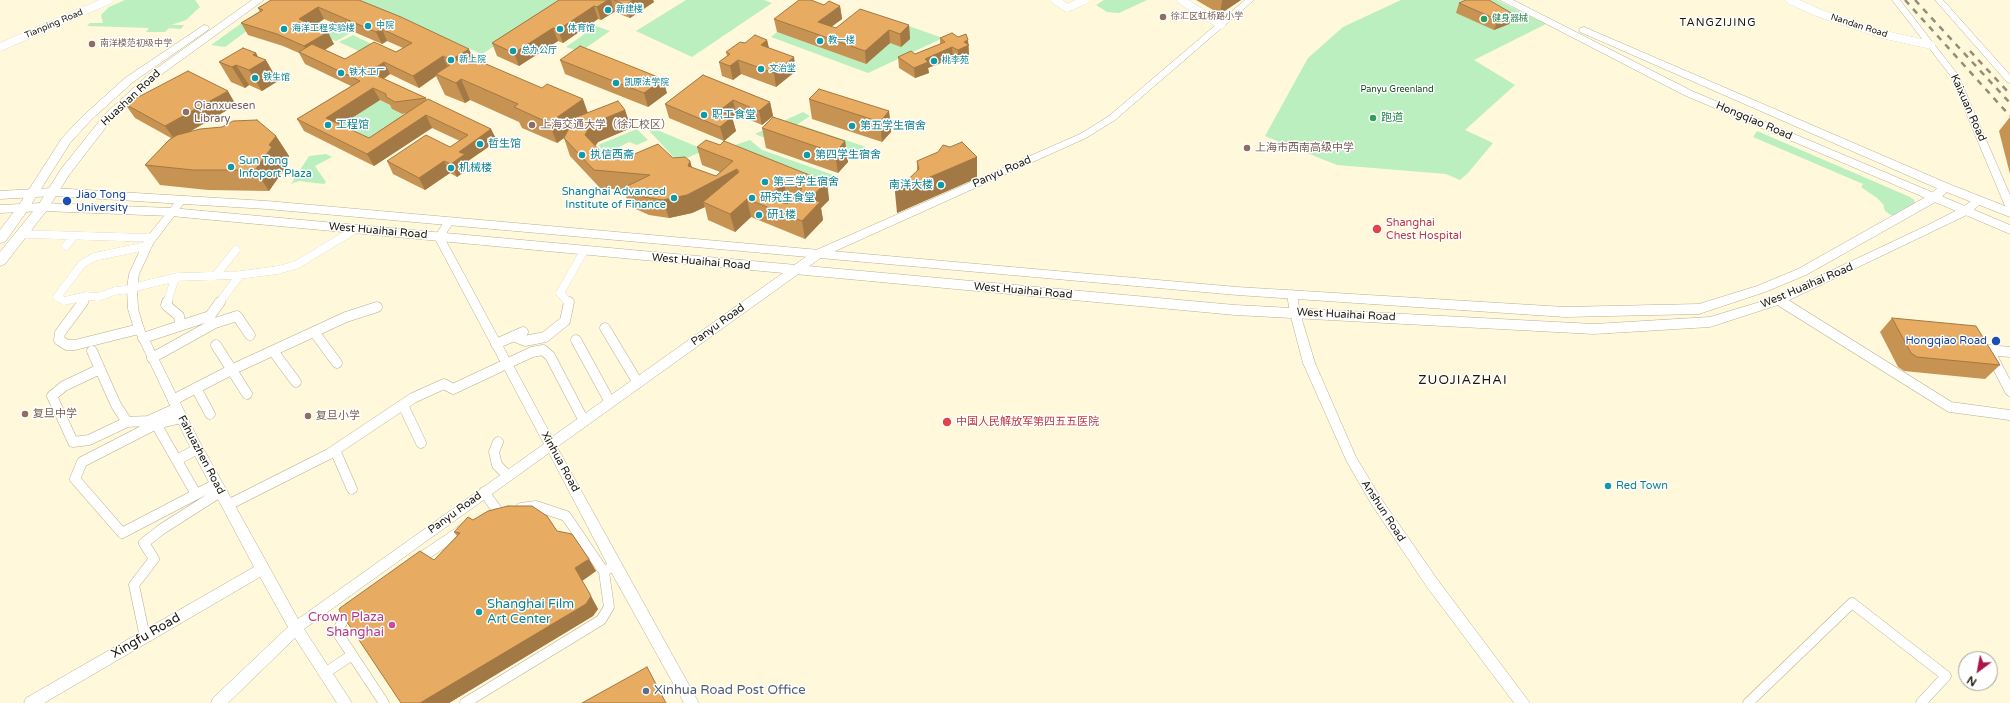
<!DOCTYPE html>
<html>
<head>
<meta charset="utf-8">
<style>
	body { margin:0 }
	#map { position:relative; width:2010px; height:703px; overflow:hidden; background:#fff8db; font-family:"Varela Round",sans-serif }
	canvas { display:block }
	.north { position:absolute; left:1958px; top:651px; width:40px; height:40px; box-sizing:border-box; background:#fff; border:1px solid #a3a29d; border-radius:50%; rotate:212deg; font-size:11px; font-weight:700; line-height:16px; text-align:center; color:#1a1609 }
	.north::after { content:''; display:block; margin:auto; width:14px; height:18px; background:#aa1645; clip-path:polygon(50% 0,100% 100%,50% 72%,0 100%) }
</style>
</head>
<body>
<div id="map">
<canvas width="2010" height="703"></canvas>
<div class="north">N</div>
</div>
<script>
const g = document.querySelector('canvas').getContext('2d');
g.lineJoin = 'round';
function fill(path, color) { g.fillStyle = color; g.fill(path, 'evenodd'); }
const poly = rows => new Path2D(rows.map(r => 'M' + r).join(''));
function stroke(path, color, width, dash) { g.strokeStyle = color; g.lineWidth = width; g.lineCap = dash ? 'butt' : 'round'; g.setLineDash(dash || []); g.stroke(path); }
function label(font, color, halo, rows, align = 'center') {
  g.font = font + ' "Varela Round","Noto Sans SC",sans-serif'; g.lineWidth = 3; g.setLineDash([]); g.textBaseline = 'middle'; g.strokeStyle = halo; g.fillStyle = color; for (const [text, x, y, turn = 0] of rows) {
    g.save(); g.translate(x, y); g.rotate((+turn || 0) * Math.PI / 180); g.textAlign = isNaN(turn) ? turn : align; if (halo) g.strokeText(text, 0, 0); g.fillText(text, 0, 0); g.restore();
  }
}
fill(poly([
	[125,0,195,0,200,7,186,20,171,25,184,25,181,29,169,28,165,32,146,32,149,28,87,26,90,23,103,23,101,15,109,7],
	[274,0,289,0,225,47,211,45],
	[362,0,566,0,482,54,358,2],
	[686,0,764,0,772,3,692,57,636,31],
	[1104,0,1147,0,1119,13,1107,12,1096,5],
	[1401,0,1497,0,1546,24,1474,60,1515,85,1465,130,1493,143,1468,173,1460,180,1446,174,1337,165,1265,136,1308,58,1343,27],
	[872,13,943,38,868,73,771,37,777,32,866,64,861,22],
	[331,24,351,33,336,41,316,32],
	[596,26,610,31,580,52,566,47],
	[353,35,378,47,365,54,339,42],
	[380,100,392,106,392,109,401,114,407,113,375,150,333,130],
	[803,112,810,116,782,135,765,138,755,134],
	[643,124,705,150,678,162],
	[801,125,866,147,855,160,788,137],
	[637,129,648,140,637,145,629,142,619,147,618,153,609,157,598,145],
	[1757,131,1910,197,1914,200,1916,206,1894,217,1885,211,1883,204,1877,198,1861,187,1863,184,1753,137],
	[750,140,762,150,839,177,828,188,731,151,732,146],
	[326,154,332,157,315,166,326,182,324,184,299,181,291,184,309,156]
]), '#bbefbf');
const minorFar1 = poly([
	[1055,0,1067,8,1085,0],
	[1181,0,1221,25],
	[1790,0,1819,13,1881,34,1931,45],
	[0,47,109,0],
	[23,234,151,238],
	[66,246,74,236],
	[240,275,278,270,296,265,356,229],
	[215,276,236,250],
	[132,288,177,277,240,275,219,303],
	[132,289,115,291,98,297,87,296,64,301,57,297,82,264,94,257,146,246],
	[1779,300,1784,303],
	[82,303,87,296],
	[167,303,175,278],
	[569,303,560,293,584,251]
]);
const minor = poly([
	[83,302,60,333,59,340,67,345,75,345,139,329],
	[167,302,166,305,179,316,181,325],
	[1782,302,1950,407,2010,415],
	[605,328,638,383],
	[314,332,337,363],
	[513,336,525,341,545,337,565,321,569,302],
	[143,338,210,316,220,302],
	[576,340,610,402],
	[496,344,523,332],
	[216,345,247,394],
	[92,351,116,405,127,422,148,421,177,408],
	[273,351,296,382],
	[2010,352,1989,350,2010,391],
	[152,358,215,323,237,316,250,335],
	[100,369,64,386,52,396,73,442,89,440,127,422],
	[196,388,210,414],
	[173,400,231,370,346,317,377,307],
	[403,405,421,443],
	[182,418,156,424,82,462,75,479,122,533,216,484],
	[156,424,196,494],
	[498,442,494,452,497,465,507,475],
	[335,450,352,489],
	[177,460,197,449],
	[484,492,497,510],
	[228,505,329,454,413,398,444,384,453,389,532,352,543,350,550,356,584,421],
	[521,508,536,506,566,516,604,572],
	[416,561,465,528],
	[350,607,337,632,384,703],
	[145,637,134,585,154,559,144,543,162,529,220,492],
	[325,673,352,655],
	[465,703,601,620,609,607,604,572,608,569],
	[1748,703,1852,603,1946,676,1921,703]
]);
const tertiary = poly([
	[1245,0,1254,0,1115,120,1086,138,822,257,557,447,699,703,684,703,615,579,549,453,304,629,352,703,337,703,295,638,228,703,211,703,213,698,288,627,260,577,44,703,24,703,26,698,254,567,186,439,134,329,128,309,127,289,129,274,144,241,179,197,182,196,187,199,153,244,139,274,137,289,138,309,144,329,197,437,298,619,544,444,434,237,446,219,449,218,454,221,444,237,552,437,814,251,1080,134,1109,116,1245,0],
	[1892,0,1900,0,1958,75,2010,195,2010,209,2005,206,1950,75,1892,0],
	[1935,0,1943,0,2010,75,2010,83,2007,82,1935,0],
	[1292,290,1297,294,1300,313,1315,363,1356,457,1380,497,1437,579,1530,703,1514,703,1427,587,1372,505,1347,462,1303,363,1290,313,1287,294,1292,290]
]);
const secondary = poly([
	[1945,183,1951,187,1939,200,1806,275,1765,292,1699,314,1565,317,1237,295,267,209,53,196,0,199,0,191,53,188,267,201,1237,287,1565,307,1699,304,1757,286,1798,269,1931,194,1941,184,1945,183],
	[1979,196,1985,200,1969,214,1781,304,1710,327,1594,334,1235,315,171,216,43,211,0,213,0,205,43,203,171,208,1235,305,1594,324,1710,317,1773,298,1928,225,1961,208,1979,196]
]);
const primary = poly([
	[252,0,264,0,158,77,113,118,69,175,47,210,5,264,0,266,0,252,39,204,61,169,105,114,150,73,252,0],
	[1500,0,1513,0,1692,91,2010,225,2010,234,1684,95,1500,0],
	[204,25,208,26,209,28,208,30,133,82,92,119,70,143,27,211,5,242,0,243,0,230,19,205,62,138,84,115,125,78,204,25],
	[1584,27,1949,184,2010,208,2010,217,1941,190,1580,32,1579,30,1580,28,1584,27]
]);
stroke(minorFar1, '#b9b08e', 8);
stroke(minor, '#b9b08e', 11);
stroke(tertiary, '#b9b08e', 1);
stroke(secondary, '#b9b08e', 1);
stroke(primary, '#b9b08e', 1);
stroke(minorFar1, '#fff', 8);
stroke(minor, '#fff', 10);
fill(tertiary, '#fff');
fill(secondary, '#fff');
fill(primary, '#fff');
stroke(poly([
	[1905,0,2010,116],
	[1915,0,2010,103],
	[1970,51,2010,94]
]), '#948e79', 2.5, [6, 6]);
fill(poly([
	[359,0,474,59,587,113,625,110,631,128,598,142,595,146,607,158,673,158,690,161,692,168,716,176,720,172,702,165,697,147,720,145,827,182,829,200,821,208,823,220,805,239,751,217,735,232,708,220,705,207,692,213,669,218,649,215,629,206,624,190,600,188,570,156,564,138,557,143,522,128,519,122,470,100,465,103,445,95,436,76,419,88,390,74,384,79,426,98,427,100,491,129,497,141,468,161,471,167,457,177,450,173,425,190,393,174,387,161,450,147,460,141,432,128,374,166,304,131,297,119,351,86,305,64,299,53,283,46,248,35,241,23,260,12,258,8],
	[324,19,382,44,387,41,403,48,396,52,345,59,325,50,334,44,314,26],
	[380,100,390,105,392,109,402,114,406,113,369,138,341,125],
	[787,200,790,201,787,204,784,203],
	[559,0,653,0,654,2,630,18,614,12,601,20,598,19,563,43,558,41,519,66,497,56,492,43],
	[1196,0,1241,0,1220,14],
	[1459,3,1513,14,1509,24,1494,30,1456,13],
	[824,5,840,6,842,19,831,27,836,28,909,25,910,39,901,47,890,43,866,64,777,32,774,19],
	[958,37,968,40,969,55,958,61,953,58,928,68,929,73,915,78,899,68,898,57,915,54,940,44,940,38],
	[767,40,769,48,796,71,776,87,741,74,733,80,722,76,719,62,727,56,726,52,745,43],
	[256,53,258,57,278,81,262,91,249,85,245,88,231,82,219,62],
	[560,60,667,93,648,107,565,74],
	[703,75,770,102,773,116,762,125,736,114,732,117,736,131,724,141,669,118,665,104],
	[809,99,889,111,891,132,882,142,812,119],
	[125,104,236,105,191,131,276,136,289,156,283,165,285,168,269,191,208,190,160,185,145,165,171,138,135,118],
	[2010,117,2010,174,1999,131],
	[762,128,845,141,848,162,838,173,766,148],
	[977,157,977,178,897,213,917,170,917,161],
	[1892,318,2000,365,1985,379,1904,371,1898,367,1880,332],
	[473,520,557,531,596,571,582,581,598,609,593,616,449,703,401,703,434,560,457,536,454,532]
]), '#c79353');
fill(poly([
	[608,0,611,0,614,12,601,20,597,7],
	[633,0,653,0,654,2,630,18,626,5],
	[1223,0,1241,0,1220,14,1222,1],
	[594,6,598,19,563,43,558,30],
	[840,6,842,19,820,35,818,22],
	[318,7,324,19,305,32,299,19],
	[1513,14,1509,24,1494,30,1498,20],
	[909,25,910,39,901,47,900,34],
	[553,28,558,41,519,66,514,53],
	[382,29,387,41,382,44,376,32],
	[889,30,890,43,866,64,865,51],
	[328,32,334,44,311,58,310,57,304,46],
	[767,40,770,53,761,45],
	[968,40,969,55,958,61,958,50,964,42],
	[952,47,953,58,928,68,929,73,915,78,914,68,925,59],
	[469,49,474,61,457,72,451,60],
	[256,53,261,63,266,60,278,81,262,91,249,70,253,55],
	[443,56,448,68,436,74,436,76,419,88,413,76],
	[794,57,796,71,776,87,774,73],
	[738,60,741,74,733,80,730,66],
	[384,62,390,74,375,84,369,72],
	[236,65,249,85,245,88,232,67],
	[461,79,470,100,465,103,456,83],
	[663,79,667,93,648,107,644,93],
	[373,88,380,100,333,130,326,118],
	[228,91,236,105,175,140,165,126],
	[583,99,590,119,557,143,549,123],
	[733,100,736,114,722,125,719,111],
	[770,102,773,116,762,125,759,111],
	[625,110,631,128,598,142,591,153,585,135,591,124],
	[889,111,891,132,882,142,880,122],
	[426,115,432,128,374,166,367,154],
	[732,117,736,131,724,141,720,127],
	[491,129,497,141,468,161,471,167,457,177,451,164,459,152],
	[276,136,289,156,283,165,285,168,269,191,255,170,269,145],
	[845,141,848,162,838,173,835,153],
	[977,157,977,178,897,213,895,192],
	[444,161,450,173,425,190,419,178],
	[690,161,695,179,688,166],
	[737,169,741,187,703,202,705,207,692,213,669,218,663,200],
	[784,182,787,200,776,211,768,197],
	[827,182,829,200,821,208,823,220,805,239,802,221,810,198],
	[747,199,751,217,735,232,730,214],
	[589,559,596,571,582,581,575,568],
	[591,596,598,609,593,616,449,703,420,703]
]), '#a27844');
const building = poly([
	[271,0,359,0,401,17,469,49,451,60,443,56,413,76,384,62,369,72,426,98,395,102,386,97,386,94,373,88,326,118,369,138,428,99,491,129,459,152,465,154,451,164,444,161,419,178,387,161,426,135,450,147,468,135,426,115,367,154,297,119,360,81,299,52,312,44,345,59,374,42,396,52,412,43,382,29,376,32,318,7,299,19,328,32,304,46,277,34,241,23,263,10,258,8,271,0],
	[559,0,608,0,597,7,594,6,558,30,553,28,514,53,492,43,559,0],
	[614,0,633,0,626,5,614,0],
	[799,0,811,0,824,5,829,1,840,6,818,22,836,28,860,9,909,25,900,34,889,30,865,51,774,19,799,0],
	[1466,0,1489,0,1513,14,1498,20,1459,3,1466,0],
	[952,33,958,37,966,34,968,40,964,42,969,45,958,50,952,47,925,59,928,62,914,68,898,57,911,51,915,54,945,42,940,38,952,33],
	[755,35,767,40,761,45,794,57,774,73,738,60,730,66,719,62,730,54,726,52,740,42,745,43,755,35],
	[580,46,663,79,644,93,560,60,580,46],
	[243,48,256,53,253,55,266,60,249,70,236,65,232,67,219,62,243,48],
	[465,55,542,88,547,84,583,99,549,123,514,107,518,104,461,79,456,83,436,74,465,55],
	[188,71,228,91,165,126,125,104,188,71],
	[703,75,770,102,759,111,733,100,719,111,732,117,720,127,665,104,703,75],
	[819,89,889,111,880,122,809,99,819,89],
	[618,101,625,110,591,124,585,135,607,158,625,158,658,144,673,158,685,157,690,161,688,166,716,176,733,161,697,147,706,140,720,145,724,141,827,182,810,198,820,202,802,221,747,199,730,214,703,202,739,172,737,169,687,195,663,200,644,197,623,188,650,175,594,170,564,138,574,118,618,101],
	[784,182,802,189,787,204,768,197,784,182],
	[773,117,845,141,835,153,762,128,773,117],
	[257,120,276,136,269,145,272,147,255,170,193,170,145,165,169,140,177,135,200,129,222,127,233,121,257,120],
	[962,142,977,157,895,192,919,169,917,161,938,152,943,145,950,147,962,142],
	[1892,318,1976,326,2000,365,1917,357,1911,353,1892,318],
	[508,506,532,506,547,516,557,531,572,534,589,559,575,568,591,596,586,604,420,703,401,703,339,610,340,608,420,551,434,560,460,533,454,532,468,517,473,520,488,511,508,506],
	[647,667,666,703,582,703,647,667]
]);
fill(building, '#e7ab61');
stroke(building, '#a27844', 1);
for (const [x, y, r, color] of [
	[608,10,4,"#0f9aa8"],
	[1163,17,4,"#8d6e63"],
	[1484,19,4,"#2e9e5b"],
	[368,26,4,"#0f9aa8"],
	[284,29,4,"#0f9aa8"],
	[560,29,4,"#0f9aa8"],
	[820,41,4,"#0f9aa8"],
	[92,44,4,"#8d6e63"],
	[513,51,4,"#0f9aa8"],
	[451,60,4,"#0f9aa8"],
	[934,61,4,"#0f9aa8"],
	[761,69,4,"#0f9aa8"],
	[341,73,4,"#0f9aa8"],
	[255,78,4,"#0f9aa8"],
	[616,83,4,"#0f9aa8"],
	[186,112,4,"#8d6e63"],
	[704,115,4,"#0f9aa8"],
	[1373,118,4,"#2e9e5b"],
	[328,125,4,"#0f9aa8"],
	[532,125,4,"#8d6e63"],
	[852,126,4,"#0f9aa8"],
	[480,144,4,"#0f9aa8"],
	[1247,148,4,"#8d6e63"],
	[582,155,4,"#0f9aa8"],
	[807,155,4,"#0f9aa8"],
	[231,167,4,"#0f9aa8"],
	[451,168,4,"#0f9aa8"],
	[765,182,4,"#0f9aa8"],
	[941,185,4,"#0f9aa8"],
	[674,198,4,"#0f9aa8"],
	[752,198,4,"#0f9aa8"],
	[67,201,5,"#1a4fb4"],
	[759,215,4,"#0f9aa8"],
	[1377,229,5,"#e0444e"],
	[1996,341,5,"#1a4fb4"],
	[25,414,4,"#8d6e63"],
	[308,416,4,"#8d6e63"],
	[947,422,5,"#e0444e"],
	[1608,486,4,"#0f9aa8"],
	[479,612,4,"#0f9aa8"],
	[392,625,4,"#d1479c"],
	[646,691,4,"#5c6f8a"]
]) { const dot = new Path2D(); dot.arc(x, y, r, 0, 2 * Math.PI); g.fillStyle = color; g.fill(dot); stroke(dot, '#fff', 1.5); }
label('9px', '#0d838f', '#fff', [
	["新建楼",616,10],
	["中院",376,26],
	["海洋工程实验楼",292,29],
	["体育馆",568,29],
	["教一楼",828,41],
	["总办公厅",521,51],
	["新上院",459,60],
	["桃李苑",942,61],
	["文治堂",769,69],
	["铁木工厂",349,73],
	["铁生馆",263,78],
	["凯原法学院",624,83]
], 'left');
label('9px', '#785e54', '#fff', [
	["徐汇区虹桥路小学",1171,17],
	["南洋模范初级中学",100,44]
], 'left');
label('9px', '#27864d', '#fff', [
	["健身器械",1492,19]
], 'left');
label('9px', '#1a1609', '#fff', [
	["Tianping Road",54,24,-23],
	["Nandan Road",1859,26,18]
]);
label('9px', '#093e15', '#fff', [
	["Panyu Greenland",1397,90]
]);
g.letterSpacing = '1px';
label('11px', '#1a1609', '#fff', [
	["TANGZIJING",1718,23]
]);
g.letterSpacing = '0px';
label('11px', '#1a1609', '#fff', [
	["Huashan Road",131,98,-43],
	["Kaixuan Road",1968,108,66],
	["Hongqiao Road",1754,121,23],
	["Panyu Road",1002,172,-24],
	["West Huaihai Road",378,231,5],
	["West Huaihai Road",701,262,5],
	["West Huaihai Road",1807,286,-23],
	["West Huaihai Road",1023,291,5],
	["West Huaihai Road",1346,315,3],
	["Panyu Road",718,325,-36],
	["Fahuazhen Road",201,455,62],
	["Xinhua Road",560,462,61],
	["Anshun Road",1383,511,57],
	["Panyu Road",455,513,-36]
]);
label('11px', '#785e54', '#fff', [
	["Qianxuesen",194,106],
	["Library",194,119],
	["上海交通大学（徐汇校区）",540,125],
	["上海市西南高级中学",1255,148],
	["复旦中学",33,414],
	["复旦小学",316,416]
], 'left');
label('11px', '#0d838f', '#fff', [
	["职工食堂",712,115],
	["工程馆",336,125],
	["第五学生宿舍",860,126],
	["哲生馆",488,144],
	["执信西斋",590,155],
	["第四学生宿舍",815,155],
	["Sun Tong",239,161],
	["Infoport Plaza",239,174],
	["机械楼",459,168],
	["第三学生宿舍",773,182],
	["南洋大楼",933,185,"right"],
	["Shanghai Advanced",666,192,"right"],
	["Institute of Finance",666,205,"right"],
	["研究生食堂",760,198],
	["研1楼",767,215],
	["Red Town",1616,486]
], 'left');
label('11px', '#27864d', '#fff', [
	["跑道",1381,118]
], 'left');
label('11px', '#164399', '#fff', [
	["Jiao Tong",76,195],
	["University",76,208],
	["Hongqiao Road",1987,341,"right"]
], 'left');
label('11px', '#be3a42', '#fff', [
	["Shanghai",1386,223],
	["Chest Hospital",1386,236],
	["中国人民解放军第四五五医院",956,422]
], 'left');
g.letterSpacing = '1px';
label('13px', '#1a1609', '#fff', [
	["ZUOJIAZHAI",1463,381]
]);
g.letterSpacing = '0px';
label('13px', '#0d838f', '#fff', [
	["Shanghai Film",487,605],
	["Art Center",487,620]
], 'left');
label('13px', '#b23c85', '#fff', [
	["Crown Plaza",384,618],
	["Shanghai",384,633]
], 'right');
label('13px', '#1a1609', '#fff', [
	["Xingfu Road",146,636,-30]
]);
label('13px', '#4e5e75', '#fff', [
	["Xinhua Road Post Office",654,691]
], 'left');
</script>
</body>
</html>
